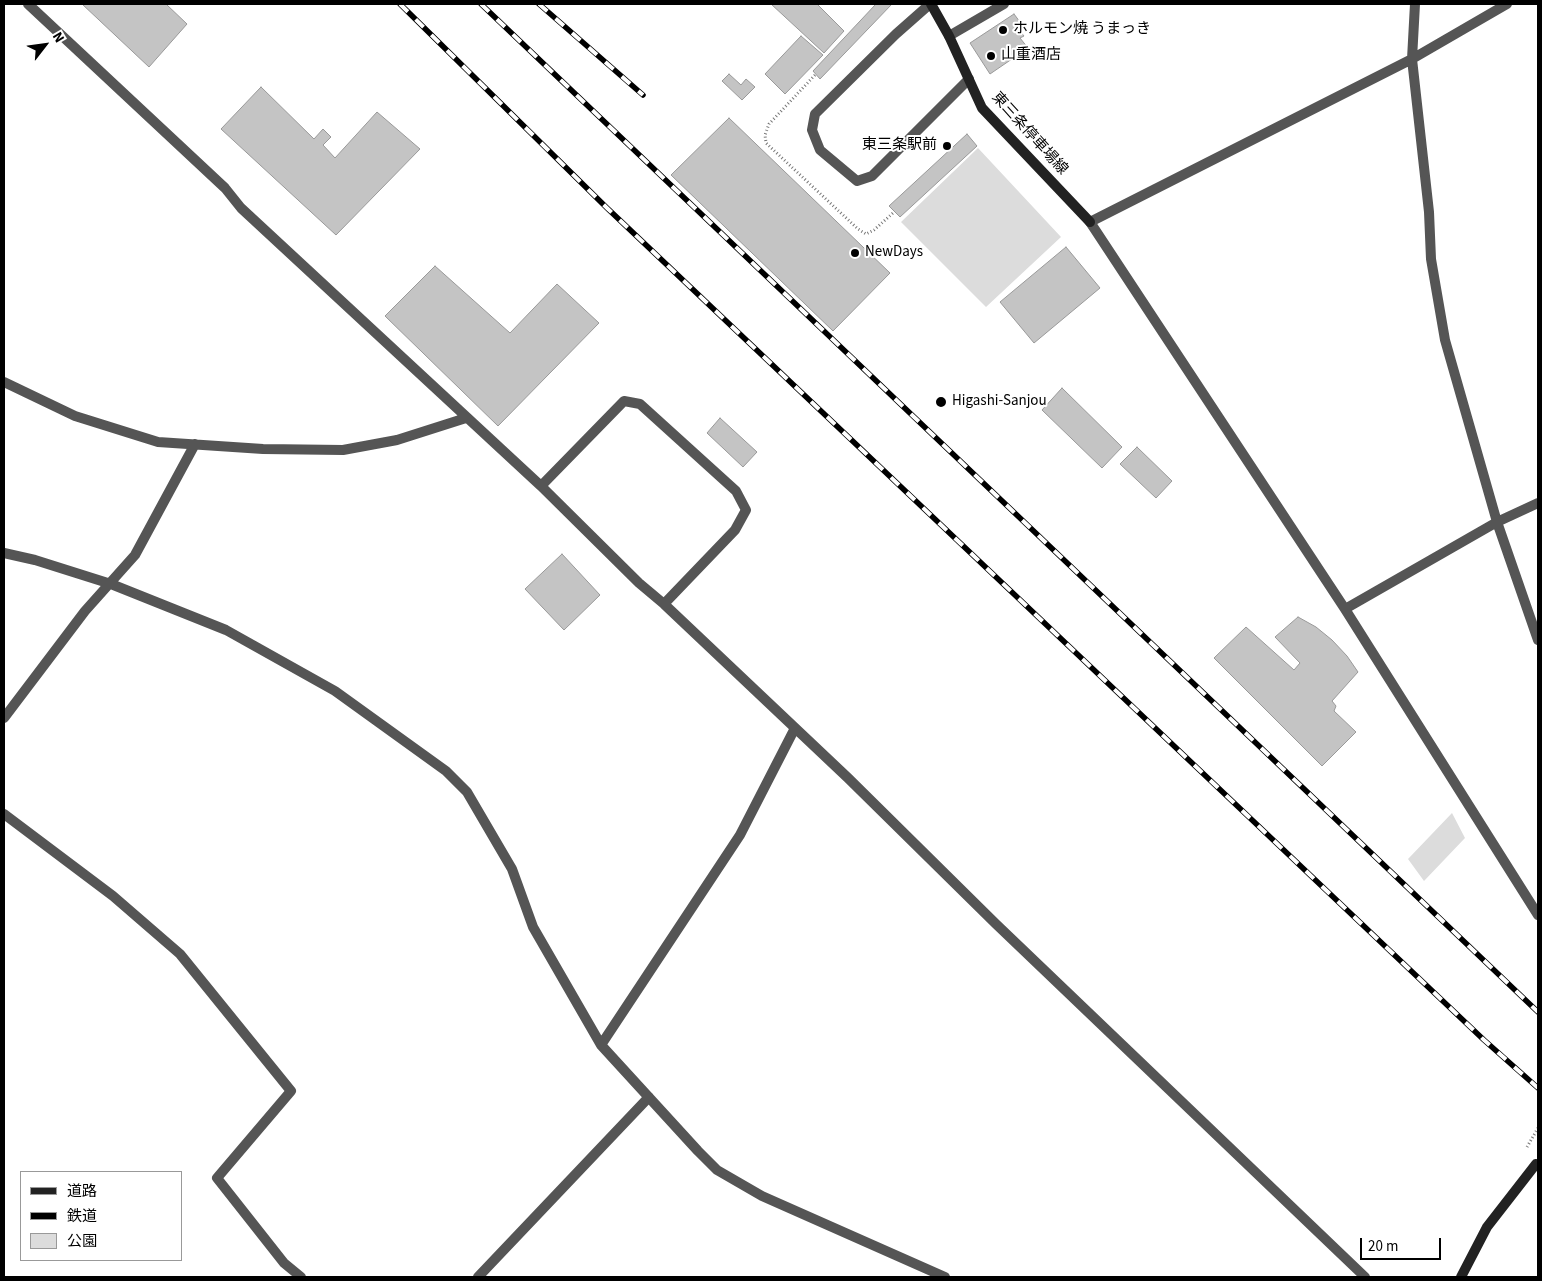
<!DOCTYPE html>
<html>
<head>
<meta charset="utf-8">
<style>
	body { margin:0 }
	#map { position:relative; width:1542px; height:1281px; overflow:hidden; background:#fff; font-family:"Source Sans 3","Noto Sans JP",sans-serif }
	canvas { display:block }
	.frame { position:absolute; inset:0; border:5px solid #000; pointer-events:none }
	.legend { position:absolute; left:20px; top:1171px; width:162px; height:90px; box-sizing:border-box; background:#fff; border:1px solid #999; margin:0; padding:6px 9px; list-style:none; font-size:15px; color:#000 }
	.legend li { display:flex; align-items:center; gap:10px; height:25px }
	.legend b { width:25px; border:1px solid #999 }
	.north { position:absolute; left:20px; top:20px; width:50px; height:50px; -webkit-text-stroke:4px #fff; paint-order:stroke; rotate:60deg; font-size:14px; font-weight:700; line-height:20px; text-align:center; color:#000 }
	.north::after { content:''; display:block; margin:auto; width:18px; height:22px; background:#000; clip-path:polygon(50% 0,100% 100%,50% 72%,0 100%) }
	.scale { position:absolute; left:1360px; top:1238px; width:81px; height:22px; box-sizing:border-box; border:2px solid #000; border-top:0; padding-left:6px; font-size:15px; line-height:18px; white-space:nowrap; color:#000; -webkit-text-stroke:4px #fff; paint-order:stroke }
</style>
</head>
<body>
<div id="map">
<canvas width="1542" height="1281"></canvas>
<div class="frame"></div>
<ul class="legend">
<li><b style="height:6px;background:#222"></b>道路</li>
<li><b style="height:6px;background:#000"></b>鉄道</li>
<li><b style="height:14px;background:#dcdcdc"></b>公園</li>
</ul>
<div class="north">N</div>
<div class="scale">20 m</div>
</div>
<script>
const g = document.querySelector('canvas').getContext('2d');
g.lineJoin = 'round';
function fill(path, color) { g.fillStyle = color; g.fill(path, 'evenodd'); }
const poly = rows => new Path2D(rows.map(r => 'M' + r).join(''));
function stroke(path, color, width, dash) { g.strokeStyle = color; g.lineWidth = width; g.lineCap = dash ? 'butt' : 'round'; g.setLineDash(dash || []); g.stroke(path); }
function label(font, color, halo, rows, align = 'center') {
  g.font = font + ' "Source Sans 3","Noto Sans JP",sans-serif'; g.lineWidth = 4; g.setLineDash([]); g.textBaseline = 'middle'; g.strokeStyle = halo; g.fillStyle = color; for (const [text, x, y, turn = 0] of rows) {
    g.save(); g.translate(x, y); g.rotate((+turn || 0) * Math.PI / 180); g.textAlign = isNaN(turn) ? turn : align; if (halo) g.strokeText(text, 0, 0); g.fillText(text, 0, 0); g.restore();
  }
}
fill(poly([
	[978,148,1061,237,986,307,901,222],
	[1452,813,1465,838,1424,881,1408,859]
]), '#dcdcdc');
const building = poly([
	[82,4,166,4,187,24,149,67,82,4],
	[771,4,817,4,844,31,824,53,771,4],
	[876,4,892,4,820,79,813,71,876,4],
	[1014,14,1023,26,1019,30,1024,36,1020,38,1028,48,990,74,970,43,1014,14],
	[801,36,823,55,785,94,765,74,801,36],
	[729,74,741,85,746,79,755,87,742,100,722,81,729,74],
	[261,87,314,139,323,129,331,137,323,145,335,158,377,112,420,149,336,235,221,129,261,87],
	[729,118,890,273,833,331,671,175,729,118],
	[967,134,977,146,900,217,889,206,967,134],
	[1066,247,1100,288,1034,343,1000,302,1066,247],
	[435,266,510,333,557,284,599,323,498,426,385,316,435,266],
	[1062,388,1122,447,1102,468,1042,410,1062,388],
	[720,418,757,452,743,467,707,433,720,418],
	[1137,447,1172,481,1156,498,1120,464,1137,447],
	[562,554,600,595,564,630,525,589,562,554],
	[1298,617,1316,627,1332,640,1347,656,1358,672,1332,701,1336,706,1334,711,1356,732,1322,766,1214,658,1246,627,1294,670,1300,663,1275,637,1298,617]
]);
fill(building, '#c4c4c4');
stroke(building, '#999', 1);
stroke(poly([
	[815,75,769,124,765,135,766,143,858,229,866,234,874,230,893,213],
	[1527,1147,1538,1128]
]), '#777', 3, [1, 2.5]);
stroke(poly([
	[930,4,896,34,815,114,812,130,820,150,857,181,872,176,969,79]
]), '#555', 10);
stroke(poly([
	[28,4,225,188,241,208,541,486,639,583,664,604,848,778,996,924,1365,1277],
	[1415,4,1412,59,1429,212,1431,259,1445,340,1497,522,1538,640],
	[1507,4,1412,59,1090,222,1345,609,1538,915],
	[949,36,1004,4],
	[4,382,75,416,158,442,263,449,343,450,397,440,466,418],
	[541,486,624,401,640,404,736,491,746,510,735,530,664,604],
	[4,553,35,560,111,584,226,630,335,691,446,771,467,792,512,869,533,927,601,1045,698,1151,717,1170,762,1196,945,1277],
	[1345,609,1497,522,1538,503],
	[4,718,85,611,135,555,195,444],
	[4,814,113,896,180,954,291,1091,217,1178,284,1263,301,1277],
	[601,1045,740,835,795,728],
	[478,1277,649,1097]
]), '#555', 10);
stroke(poly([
	[931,4,949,36,982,108,1090,222],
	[1461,1277,1487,1227,1536,1164,1538,1166]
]), '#222', 10);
const rail = poly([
	[400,4,607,208,1484,1040,1538,1088],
	[481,4,1538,1012],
	[539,4,643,95]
]);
stroke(rail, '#000', 5.5);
stroke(rail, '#fff', 4, [11]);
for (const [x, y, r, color] of [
	[1003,30,5,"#000"],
	[991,56,5,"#000"],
	[947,146,5,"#000"],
	[855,253,5,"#000"],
	[941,402,6,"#000"]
]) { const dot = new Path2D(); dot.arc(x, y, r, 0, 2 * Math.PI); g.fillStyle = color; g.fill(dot); stroke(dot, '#fff', 2); }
label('15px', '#000', '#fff', [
	["ホルモン焼 うまっき",1013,30],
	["山重酒店",1001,56],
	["東三条駅前",937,146,"right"],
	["NewDays",865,253],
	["Higashi-Sanjou",952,402]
], 'left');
label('15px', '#000', '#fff', [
	["東三条停車場線",1029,134,48]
]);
</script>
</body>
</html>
